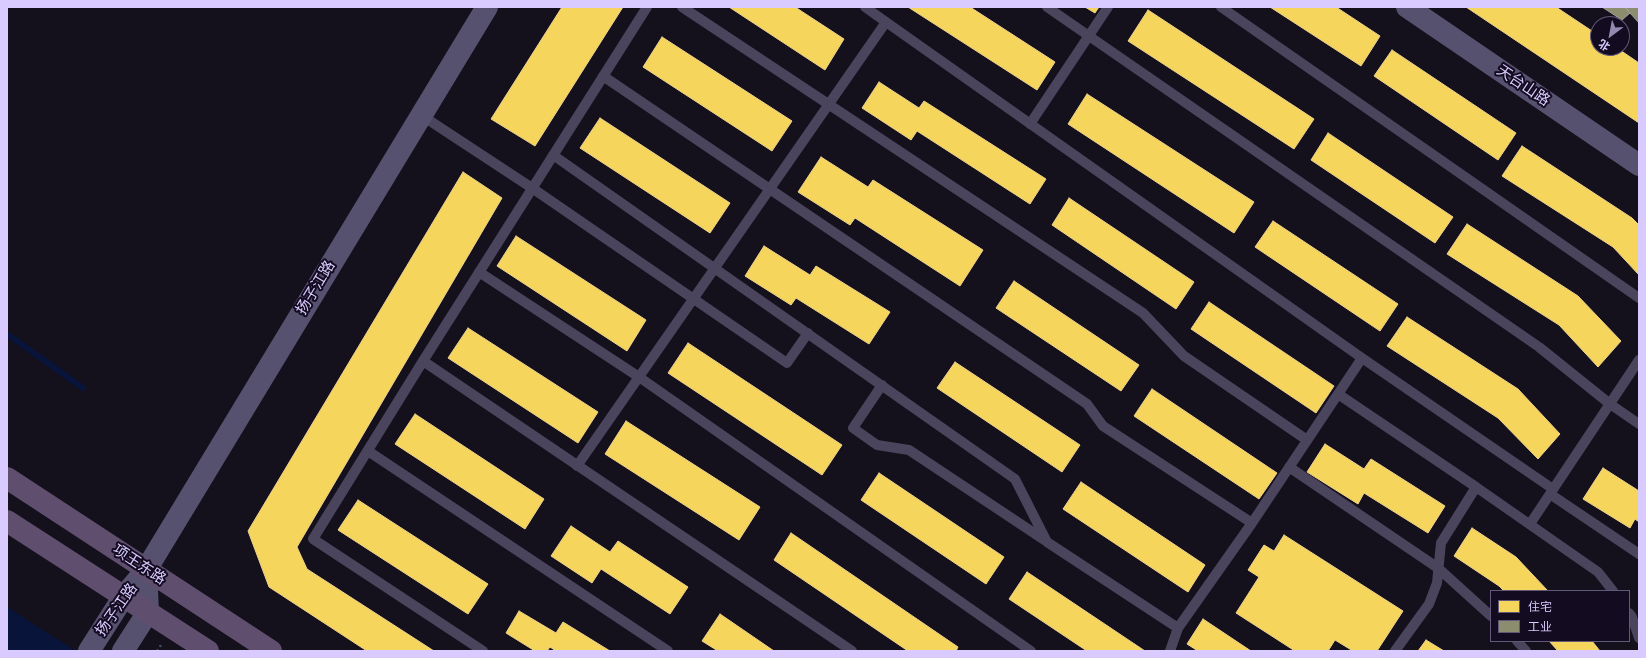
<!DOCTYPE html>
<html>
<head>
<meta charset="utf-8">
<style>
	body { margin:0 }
	#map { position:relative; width:1646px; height:658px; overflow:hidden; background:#14101c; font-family:"Space Grotesk","Noto Sans SC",sans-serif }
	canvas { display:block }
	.frame { position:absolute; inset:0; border:8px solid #d9cbff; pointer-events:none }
	.legend { position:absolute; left:1490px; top:590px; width:140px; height:52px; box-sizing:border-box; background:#130c20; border:1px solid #625879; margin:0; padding:5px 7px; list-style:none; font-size:12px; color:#d9cbff }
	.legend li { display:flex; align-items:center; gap:8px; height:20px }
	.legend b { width:20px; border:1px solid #625879 }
	.north { position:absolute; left:1590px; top:16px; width:40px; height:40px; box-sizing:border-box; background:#130c20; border:1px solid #625879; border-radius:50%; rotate:212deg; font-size:11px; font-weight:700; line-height:16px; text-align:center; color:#d9cbff }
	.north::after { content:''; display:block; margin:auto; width:14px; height:18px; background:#948ab0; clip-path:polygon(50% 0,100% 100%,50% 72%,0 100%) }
</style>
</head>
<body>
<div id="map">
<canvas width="1646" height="658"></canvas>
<div class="frame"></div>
<ul class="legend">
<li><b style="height:11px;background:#f6d55c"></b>住宅</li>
<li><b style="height:11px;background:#8c8c6e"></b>工业</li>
</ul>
<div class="north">北</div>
</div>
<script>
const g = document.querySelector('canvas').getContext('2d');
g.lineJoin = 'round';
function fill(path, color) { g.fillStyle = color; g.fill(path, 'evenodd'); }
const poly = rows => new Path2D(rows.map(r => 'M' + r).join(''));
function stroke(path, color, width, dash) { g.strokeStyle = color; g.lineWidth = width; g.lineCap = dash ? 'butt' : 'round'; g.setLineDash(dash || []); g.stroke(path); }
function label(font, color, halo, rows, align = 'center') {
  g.font = font + ' "Space Grotesk","Noto Sans SC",sans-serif'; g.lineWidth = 4; g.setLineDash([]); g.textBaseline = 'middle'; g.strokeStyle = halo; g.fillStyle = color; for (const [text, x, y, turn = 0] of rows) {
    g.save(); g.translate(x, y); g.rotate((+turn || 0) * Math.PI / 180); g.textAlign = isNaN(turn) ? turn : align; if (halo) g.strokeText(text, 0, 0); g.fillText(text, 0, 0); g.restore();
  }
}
fill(poly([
	[7,607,76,651,7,651]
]), '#09143a');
const homes = poly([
	[562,7,623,7,535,146,491,119,562,7],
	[729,7,795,7,844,39,825,70,729,7],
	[908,7,970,7,1055,62,1037,90,908,7],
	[1085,7,1099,7,1095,13,1085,7],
	[1270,7,1336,7,1380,36,1361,66,1270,7],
	[1466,7,1556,7,1598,35,1598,48,1617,48,1639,63,1639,123,1466,7],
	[1148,10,1314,119,1294,149,1128,41,1148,10],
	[662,37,792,121,772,151,643,67,662,37],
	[1392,50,1516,133,1498,160,1374,76,1392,50],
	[879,82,919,108,924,101,1046,179,1030,204,917,131,911,140,862,108,879,82],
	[1087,94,1254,202,1234,233,1068,124,1087,94],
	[600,118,730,203,710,233,580,148,600,118],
	[1328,133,1453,217,1435,243,1311,160,1328,133],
	[1522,146,1632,218,1639,225,1639,275,1613,247,1502,176,1522,146],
	[821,157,868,187,873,180,983,250,960,286,855,218,850,225,798,192,821,157],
	[463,172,502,198,297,547,307,569,434,651,367,651,269,587,248,531,463,172],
	[1069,198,1194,282,1176,309,1052,225,1069,198],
	[1273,221,1398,304,1380,331,1255,247,1273,221],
	[1467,224,1578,296,1621,341,1598,367,1559,325,1447,254,1467,224],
	[516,236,646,320,627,351,497,266,516,236],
	[764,246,810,275,816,266,890,312,869,344,796,298,791,305,745,276,764,246],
	[1014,281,1139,365,1121,391,996,308,1014,281],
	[1209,302,1334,386,1316,413,1191,329,1209,302],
	[1407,317,1518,389,1560,434,1538,459,1498,418,1387,346,1407,317],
	[468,328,598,412,578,443,448,358,468,328],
	[688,343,842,445,822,475,668,373,688,343],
	[955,362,1080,445,1062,472,937,388,955,362],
	[1152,389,1277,473,1259,499,1134,416,1152,389],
	[415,414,544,499,525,529,395,444,415,414],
	[626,421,760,507,739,540,605,454,626,421],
	[1325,444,1364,469,1371,459,1445,506,1428,533,1364,493,1358,504,1307,472,1325,444],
	[1603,468,1639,491,1639,522,1635,519,1630,528,1583,499,1603,468],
	[879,473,1004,557,986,584,861,500,879,473],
	[1081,482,1205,565,1188,592,1063,509,1081,482],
	[358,500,488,584,468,614,338,530,358,500],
	[571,526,610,552,618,541,688,587,670,614,601,569,592,583,551,556,571,526],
	[1472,528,1516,557,1548,591,1504,591,1499,586,1454,556,1472,528],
	[791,533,958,647,956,651,908,651,774,560,791,533],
	[1284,535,1403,611,1377,651,1353,651,1335,640,1328,651,1295,651,1236,613,1259,577,1248,570,1264,545,1274,551,1284,535],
	[1027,572,1145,651,1087,651,1009,599,1027,572],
	[519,611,556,633,563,622,610,651,556,651,550,647,547,651,535,651,506,633,519,611],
	[720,614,774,651,718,651,702,641,720,614],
	[1203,619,1251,651,1198,651,1187,644,1203,619],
	[1426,640,1444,651,1418,651,1426,640],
	[1549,641,1592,641,1600,651,1558,651,1549,641]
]);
fill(homes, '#f6d55c');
stroke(homes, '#edd28d', 1);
const industry = poly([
	[1602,7,1625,7,1630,13,1622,20,1602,7],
	[1625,7,1639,7,1639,23,1630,13,1625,7]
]);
fill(industry, '#8c8c6e');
stroke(industry, '#a39f9a', 1);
stroke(poly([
	[7,334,83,388]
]), '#09143a', 6);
stroke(poly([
	[157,651,161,645]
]), '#444e5d', 2.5, [2, 3]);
stroke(poly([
	[682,7,1143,313,1184,356,1307,440],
	[865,7,886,22],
	[1047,7,1539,347,1610,404,1639,424],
	[1221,7,1639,298],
	[603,76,1087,404,1103,426,1252,523],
	[421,115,532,188,787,363,808,333],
	[1030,124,1108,7],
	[553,155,1015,479,1047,542,1178,628],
	[479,272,639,377,1031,651],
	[423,361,852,651],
	[882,385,853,428,877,445,909,450,1046,541],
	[1338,394,1476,487],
	[368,451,668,651],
	[577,466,886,22,1362,358,1553,489],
	[1289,467,1438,568,1491,616],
	[1550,494,1639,554],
	[1530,524,1639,360],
	[1629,613,1632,617,1639,638],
	[1517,641,1526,651],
	[483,651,313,539,423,361,647,7],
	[1170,651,1178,628,1252,523,1362,358],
	[1395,651,1429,604,1437,583,1441,543,1476,487,1598,572,1613,591]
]), '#4a455d', 10);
stroke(poly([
	[1407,7,1639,165],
	[89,651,124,596,146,570,487,7],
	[123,651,148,612,146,570]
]), '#575170', 22);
stroke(poly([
	[7,478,271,651],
	[7,521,208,651]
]), '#5f4e6e', 22);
label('15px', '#d9cbff', '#130c20', [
	["天台山路",1523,86,34],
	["扬子江路",316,288,-59],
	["项王东路",139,565,33],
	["扬子江路",117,610,-55]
]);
</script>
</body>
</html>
